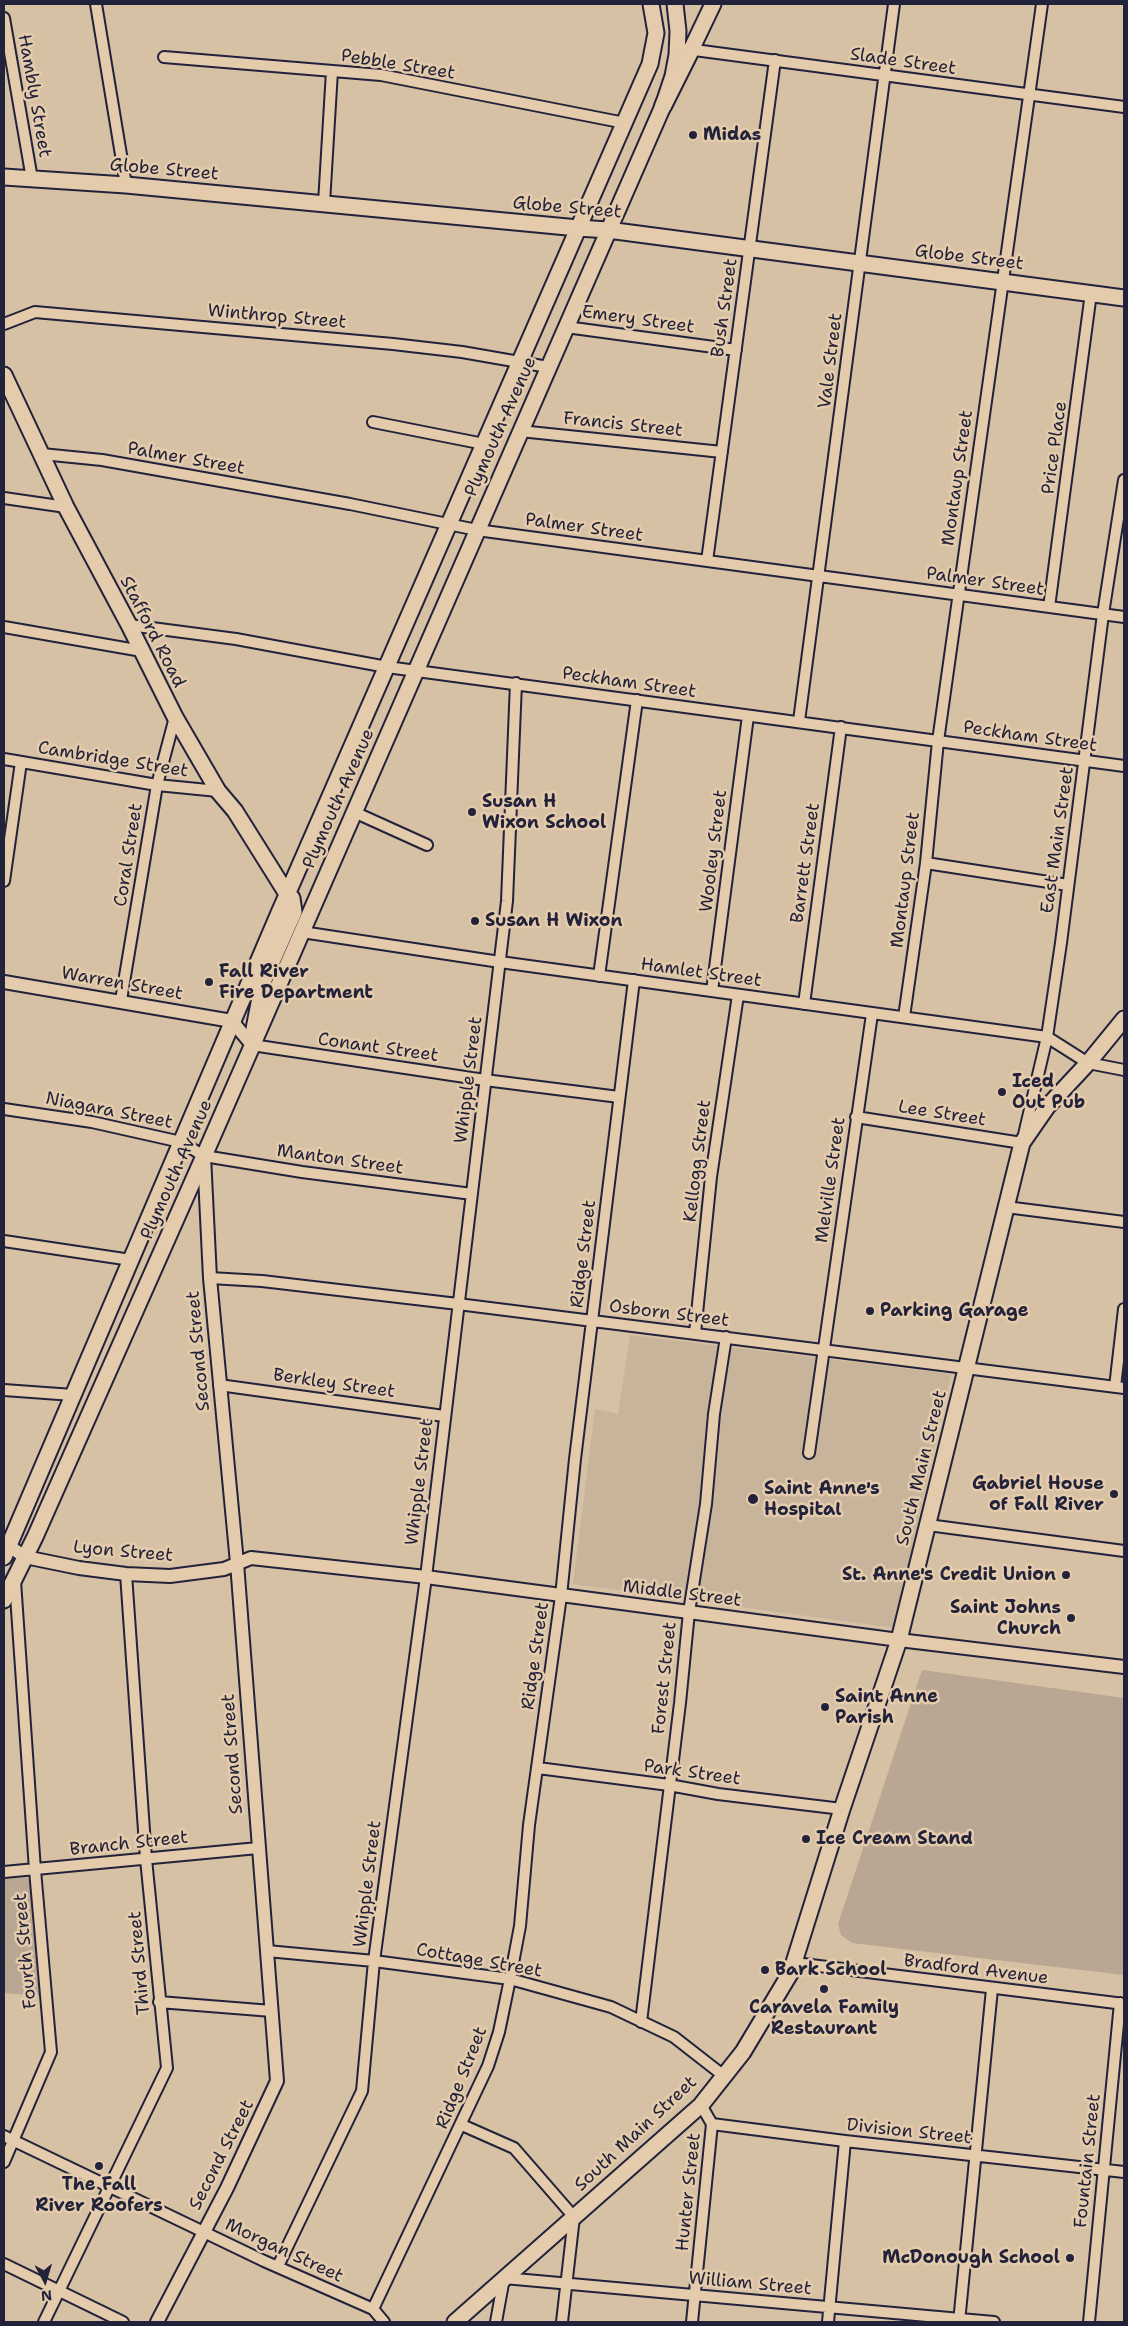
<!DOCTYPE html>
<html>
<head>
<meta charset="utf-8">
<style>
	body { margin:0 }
	#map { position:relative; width:1128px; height:2326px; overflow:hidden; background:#d7c1a4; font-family:"Shantell Sans",sans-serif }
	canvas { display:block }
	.frame { position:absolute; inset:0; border:5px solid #22223b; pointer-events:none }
	.north { position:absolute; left:20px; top:2256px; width:50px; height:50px; -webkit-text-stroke:4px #e3cbab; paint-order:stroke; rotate:174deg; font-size:14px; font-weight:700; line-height:20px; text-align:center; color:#22223b }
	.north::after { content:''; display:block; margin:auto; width:18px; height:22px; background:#22223b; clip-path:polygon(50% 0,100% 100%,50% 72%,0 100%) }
</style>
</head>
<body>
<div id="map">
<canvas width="1128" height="2326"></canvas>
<div class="frame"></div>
<div class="north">N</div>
</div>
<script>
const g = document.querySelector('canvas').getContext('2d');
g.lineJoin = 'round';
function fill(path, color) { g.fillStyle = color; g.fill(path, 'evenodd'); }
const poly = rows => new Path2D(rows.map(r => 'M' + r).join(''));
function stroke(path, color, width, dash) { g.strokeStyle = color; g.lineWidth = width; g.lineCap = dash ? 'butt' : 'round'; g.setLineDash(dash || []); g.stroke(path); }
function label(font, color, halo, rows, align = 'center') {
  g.font = font + ' "Shantell Sans",sans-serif'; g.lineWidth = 5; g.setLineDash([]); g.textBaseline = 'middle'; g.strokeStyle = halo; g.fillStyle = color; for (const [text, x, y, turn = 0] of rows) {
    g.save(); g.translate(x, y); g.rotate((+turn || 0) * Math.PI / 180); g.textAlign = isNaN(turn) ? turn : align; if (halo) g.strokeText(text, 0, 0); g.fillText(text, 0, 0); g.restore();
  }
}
fill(poly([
	[630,1335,951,1374,894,1628,573,1584,595,1409,618,1414]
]), '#c8b49b');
fill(poly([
	[922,1670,1124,1698,1124,1975,852,1943,841,1935,838,1924],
	[27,1877,30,1880,40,1996,4,1993,4,1879]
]), '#b9a693');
const minor = poly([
	[96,4,126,185],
	[4,18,32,179],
	[687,49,1124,107],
	[164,57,381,75,625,123],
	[324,203,332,71],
	[4,324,35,312,393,344,462,352,548,367],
	[566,327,736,350],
	[373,422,484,444],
	[520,431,722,452],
	[42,454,102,460,350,504,477,530,1124,617],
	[4,498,66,507],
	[707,561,775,60],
	[1049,607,1091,293],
	[129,625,236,639,387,667,1124,766],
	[4,627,142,651],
	[799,721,894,4],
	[4,759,157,785,218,791],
	[354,812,427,845],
	[926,863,1068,885],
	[4,881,21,762],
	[302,932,500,962,1047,1037,1088,1063,1124,1070],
	[599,976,637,700],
	[712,991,748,716],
	[121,1000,157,785,175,717],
	[804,1004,841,727],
	[904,1017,926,863,938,741,1042,4],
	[252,1045,485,1080,619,1097],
	[4,1109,92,1122,181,1142,204,1156,302,1172,472,1194],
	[856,1117,1022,1143,1047,1037,1061,943,1103,614,1124,480],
	[1006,1207,1124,1222],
	[4,1241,131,1260],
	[210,1278,262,1281,458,1304,1124,1388],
	[695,1333,711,1177,738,995],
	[219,1385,444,1416],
	[1115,1387,1124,1309],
	[4,1390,73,1395],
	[809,1453,872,1014],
	[928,1525,1124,1551],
	[538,1768,669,1785,718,1794,842,1809],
	[4,1872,258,1848],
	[267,1951,374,1961,510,1979,611,2007,674,2037,724,2076],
	[795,1963,1124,2004],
	[159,2002,272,2011],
	[641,2022,680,1703,689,1612,706,1504,714,1414,726,1337],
	[701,2105,712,2124,845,2141,1124,2172],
	[462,2125,514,2148,574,2217,562,2322],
	[4,2136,264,2261,373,2309,384,2322],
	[4,2162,51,2052,35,1870,15,1581],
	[4,2264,123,2322],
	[278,2266,362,2091,374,1961,426,1577,507,901,516,683],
	[373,2309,488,2066,499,2032,510,1979,520,1926,529,1825,561,1596,575,1459,634,980],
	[44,2322,167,2068,146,1859,126,1574],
	[496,2322,504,2278,994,2322],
	[692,2322,712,2124],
	[828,2322,845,2141],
	[959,2322,992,1989],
	[1089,2322,1120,2003]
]);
const tertiary = poly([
	[4,982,232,1021,252,1045],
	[9,1546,25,1557,79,1568,126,1574,170,1576,224,1569,251,1558,426,1577,899,1640,1124,1667],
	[157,2322,227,2188,277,2081,237,1563,210,1278,204,1156]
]);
const secondary = poly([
	[691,50,713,4],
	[4,177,126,185,578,228,608,230,1124,298],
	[4,375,66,507,129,625,175,717,218,791,235,811,287,894,292,898,294,912,263,982,254,1029],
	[4,1557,279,913,650,64,656,33,651,4],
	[4,1600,35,1537,204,1156,663,106,673,76,677,55,678,31,675,4],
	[455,2322,701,2105,743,2052,791,1972,842,1809,899,1640,1022,1143,1047,1107,1088,1063,1124,1019]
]);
const primary = poly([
	[663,106,691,50]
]);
stroke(minor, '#22223b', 14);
stroke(tertiary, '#22223b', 16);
stroke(secondary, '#22223b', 19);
stroke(primary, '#22223b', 20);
stroke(minor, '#e3cbab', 10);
stroke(tertiary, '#e3cbab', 12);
stroke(secondary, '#e3cbab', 15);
stroke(primary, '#e3cbab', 16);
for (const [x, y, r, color] of [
	[693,135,5,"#22223b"],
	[472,812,5,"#22223b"],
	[475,921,5,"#22223b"],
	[209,982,5,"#22223b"],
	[1002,1092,5,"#22223b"],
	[870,1311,5,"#22223b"],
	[1114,1494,5,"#22223b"],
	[753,1499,6,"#22223b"],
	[1066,1575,5,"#22223b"],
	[1071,1618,5,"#22223b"],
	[825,1707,5,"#22223b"],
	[806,1839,5,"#22223b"],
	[765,1970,5,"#22223b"],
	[824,1989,5,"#22223b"],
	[99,2166,5,"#22223b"],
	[1070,2258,5,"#22223b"]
]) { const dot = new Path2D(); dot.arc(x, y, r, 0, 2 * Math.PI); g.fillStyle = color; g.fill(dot); stroke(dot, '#e3cbab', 2); }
label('18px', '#22223b', '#e3cbab', [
	["Slade Street",903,62,8],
	["Pebble Street",398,65,9],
	["Hambly Street",34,96,80],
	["Globe Street",164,170,5],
	["Globe Street",567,208,5],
	["Globe Street",969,258,7],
	["Bush Street",725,308,-82],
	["Winthrop Street",277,317,5],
	["Emery Street",638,320,8],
	["Vale Street",831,361,-83],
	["Francis Street",623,425,6],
	["Plymouth Avenue",501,427,-66],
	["Price Place",1055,448,-82],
	["Palmer Street",186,459,10],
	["Montaup Street",958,478,-82],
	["Palmer Street",584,528,8],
	["Palmer Street",985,582,8],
	["Stafford Road",152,632,63],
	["Peckham Street",629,683,8],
	["Peckham Street",1030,737,8],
	["Cambridge Street",113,760,9],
	["Plymouth Avenue",339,799,-66],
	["East Main Street",1058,840,-82],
	["Wooley Street",714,851,-83],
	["Coral Street",129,855,-81],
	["Barrett Street",806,863,-82],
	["Montaup Street",906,880,-83],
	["Hamlet Street",701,973,8],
	["Warren Street",122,984,10],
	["Conant Street",378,1048,8],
	["Whipple Street",469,1080,-83],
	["Niagara Street",109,1111,11],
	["Lee Street",942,1114,9],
	["Manton Street",340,1160,8],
	["Kellogg Street",698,1161,-83],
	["Plymouth Avenue",177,1170,-66],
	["Melville Street",831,1180,-82],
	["Ridge Street",584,1254,-83],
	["Osborn Street",669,1314,7],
	["Second Street",199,1351,-95],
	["Berkley Street",334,1384,8],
	["South Main Street",922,1468,-76],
	["Whipple Street",420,1482,-83],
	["Lyon Street",123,1552,5],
	["Middle Street",682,1594,7],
	["Ridge Street",536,1656,-82],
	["Forest Street",665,1678,-84],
	["Second Street",233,1754,-94],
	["Park Street",692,1773,8],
	["Branch Street",129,1844,-6],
	["Whipple Street",368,1884,-83],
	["Fourth Street",26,1951,-95],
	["Cottage Street",479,1961,10],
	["Third Street",140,1963,-95],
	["Bradford Avenue",976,1970,7],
	["Ridge Street",462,2078,-68],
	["Division Street",909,2132,6],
	["South Main Street",636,2134,-43],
	["Second Street",222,2155,-63],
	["Fountain Street",1088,2161,-84],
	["Hunter Street",689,2192,-84],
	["Morgan Street",284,2251,25],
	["William Street",750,2284,5]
]);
label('bold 18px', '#22223b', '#e3cbab', [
	["Midas",703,135],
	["Susan H",482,802],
	["Wixon School",482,823],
	["Susan H Wixon",485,921],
	["Fall River",219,972],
	["Fire Department",219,993],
	["Iced",1012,1082],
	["Out Pub",1012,1103],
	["Parking Garage",880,1311],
	["Gabriel House",1104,1484,"right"],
	["of Fall River",1104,1505,"right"],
	["Saint Anne's",764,1489],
	["Hospital",764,1510],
	["St. Anne's Credit Union",1056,1575,"right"],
	["Saint Johns",1061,1608,"right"],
	["Church",1061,1629,"right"],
	["Saint Anne",835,1697],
	["Parish",835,1718],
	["Ice Cream Stand",816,1839],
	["Bark School",775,1970],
	["Caravela Family",824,2008,"center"],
	["Restaurant",824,2029,"center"],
	["The Fall",99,2185,"center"],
	["River Roofers",99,2206,"center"],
	["McDonough School",1060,2258,"right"]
], 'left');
</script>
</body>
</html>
